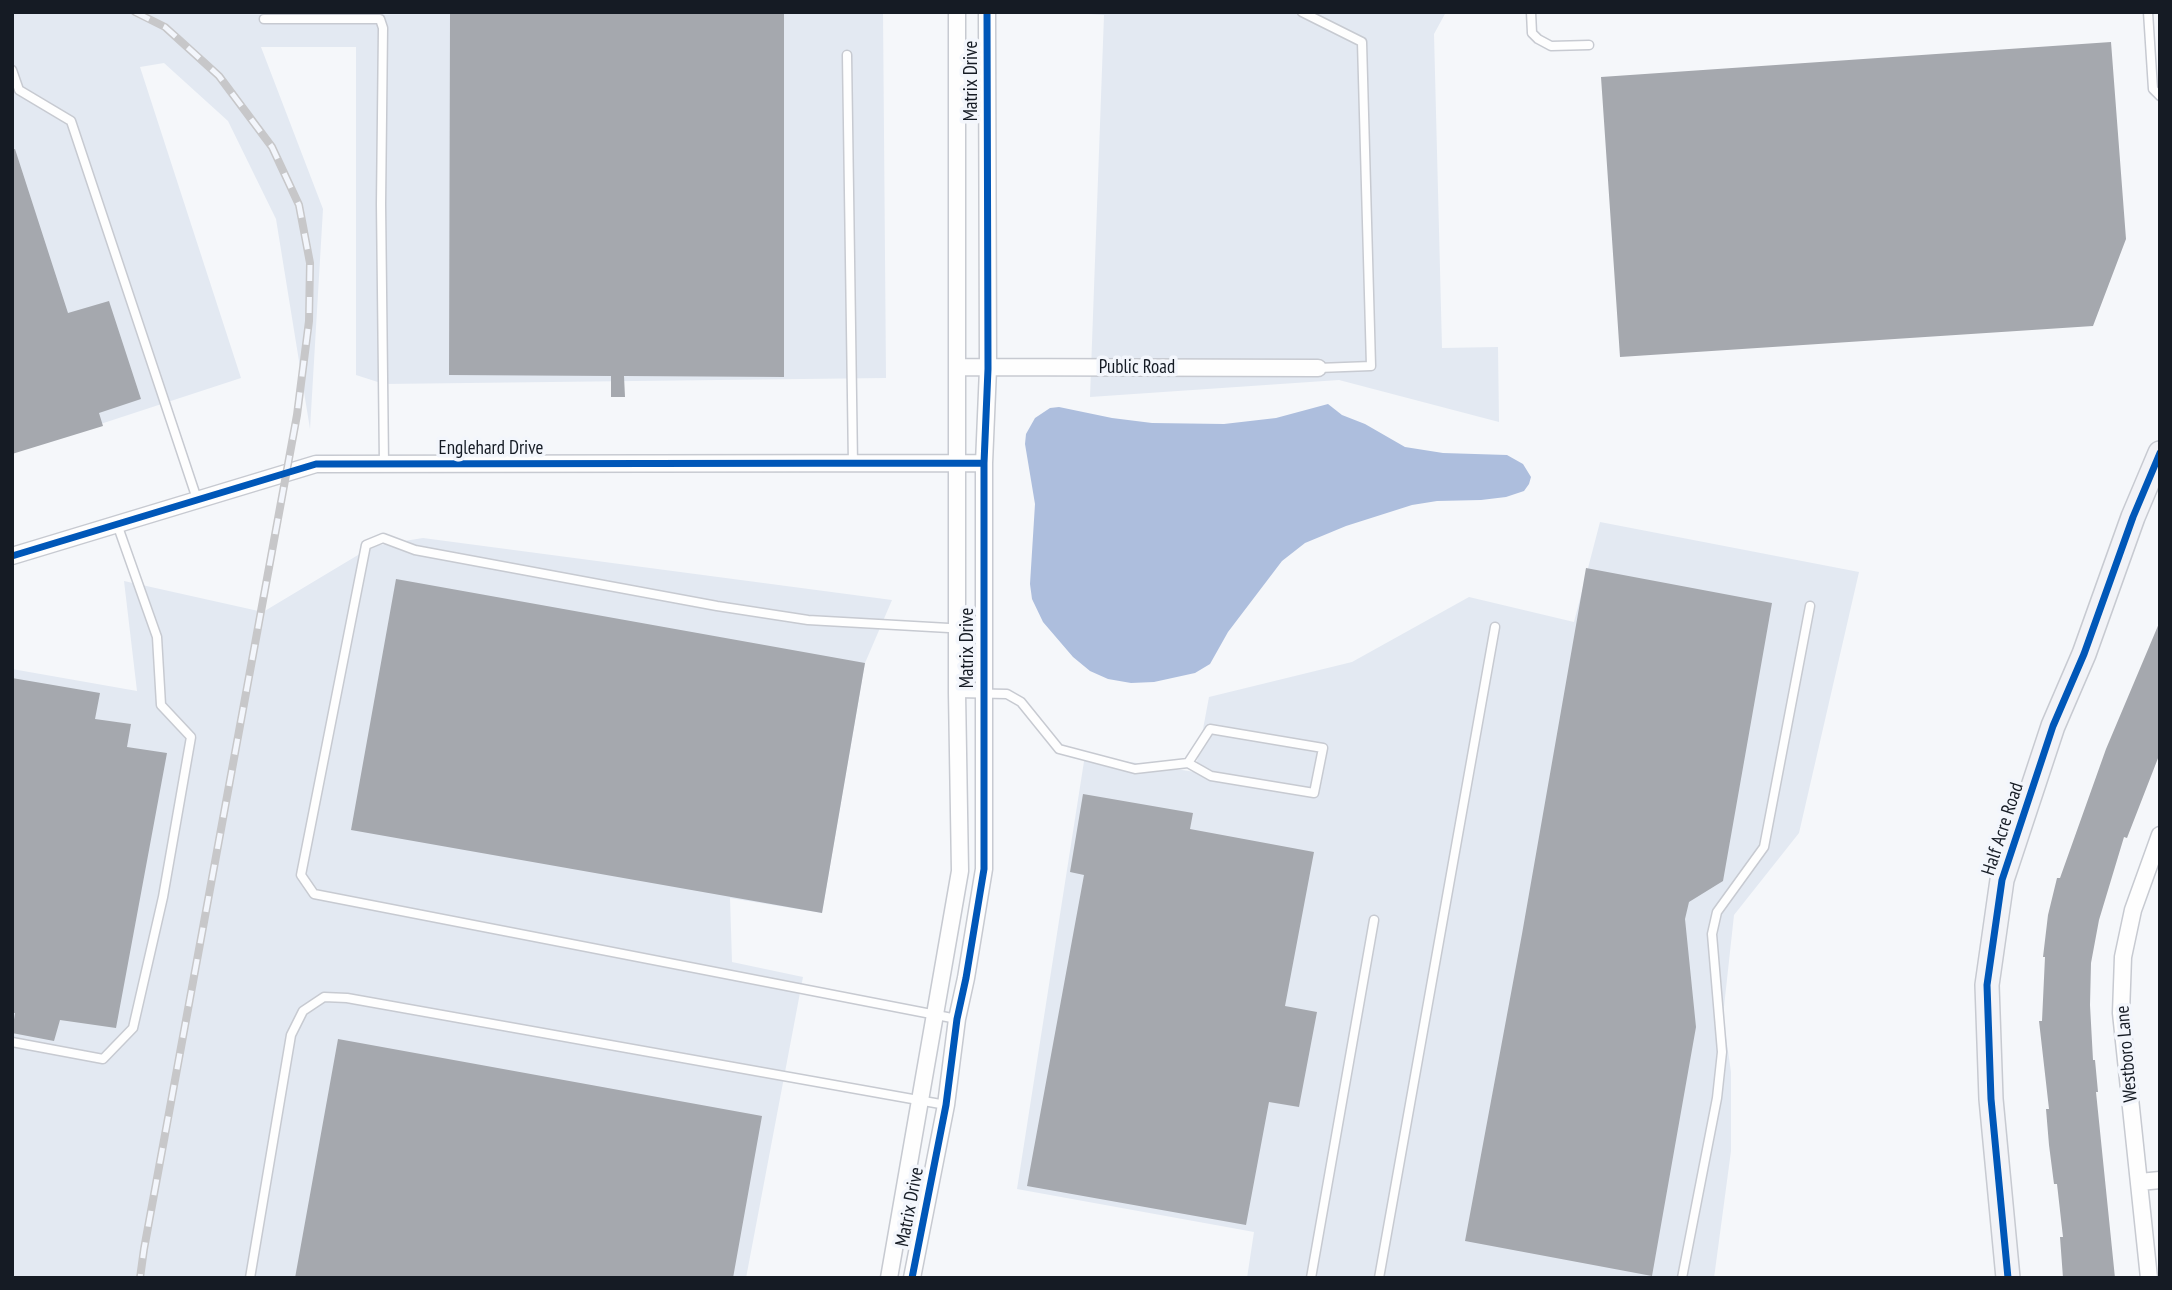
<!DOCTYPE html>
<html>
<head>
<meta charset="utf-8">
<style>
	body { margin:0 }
	#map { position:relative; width:2172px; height:1290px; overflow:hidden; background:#f5f7fa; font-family:"PT Sans Narrow",sans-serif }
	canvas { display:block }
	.frame { position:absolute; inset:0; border:14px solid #151b24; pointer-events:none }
</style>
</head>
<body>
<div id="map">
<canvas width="2172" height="1290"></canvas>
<div class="frame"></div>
</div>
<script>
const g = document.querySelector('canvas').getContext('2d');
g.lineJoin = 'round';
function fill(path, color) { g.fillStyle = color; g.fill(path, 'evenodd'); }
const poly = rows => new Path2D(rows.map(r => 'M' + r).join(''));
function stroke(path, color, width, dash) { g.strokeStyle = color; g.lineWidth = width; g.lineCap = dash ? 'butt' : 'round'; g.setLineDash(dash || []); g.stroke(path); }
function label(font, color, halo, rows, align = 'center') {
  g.font = font + ' "PT Sans Narrow",sans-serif'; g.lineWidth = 7; g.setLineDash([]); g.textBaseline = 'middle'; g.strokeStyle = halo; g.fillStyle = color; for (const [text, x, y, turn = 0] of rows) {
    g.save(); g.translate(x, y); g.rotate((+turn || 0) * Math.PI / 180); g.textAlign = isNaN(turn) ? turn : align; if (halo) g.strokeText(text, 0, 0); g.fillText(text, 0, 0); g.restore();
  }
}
fill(poly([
	[12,12,883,12,886,378,384,384,356,375,356,47,261,47,323,209,310,429,276,219,228,121,164,63,140,67,241,378,12,453],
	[1057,12,1446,12,1434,34,1442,348,1498,347,1499,422,1339,380,1090,397,1104,15],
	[1600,522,1859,572,1799,833,1734,915,1723,1016,1731,1072,1731,1151,1714,1278,1247,1278,1254,1232,1017,1189,1085,755,1195,772,1209,697,1352,662,1469,597,1574,622],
	[423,538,892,600,865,663,822,913,730,898,732,962,803,977,746,1278,12,1278,12,669,137,691,124,581,263,612,373,546]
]), '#e3e9f2');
fill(poly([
	[1328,404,1342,415,1365,424,1405,447,1443,453,1507,455,1523,464,1531,477,1529,484,1524,491,1506,497,1481,500,1437,501,1412,505,1346,526,1305,543,1282,561,1228,632,1210,664,1195,673,1154,682,1131,683,1108,679,1090,671,1073,657,1043,622,1032,599,1030,584,1035,504,1025,444,1026,434,1035,418,1050,408,1059,407,1112,418,1152,423,1224,424,1276,418]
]), '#adbedd');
fill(poly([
	[450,12,784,12,784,377,624,376,625,397,611,397,611,376,449,375],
	[2111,42,2126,239,2093,326,1620,357,1601,77],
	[15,149,68,313,109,301,141,399,99,413,103,426,12,454,12,150],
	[1586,568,1772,603,1723,881,1689,902,1685,919,1696,1027,1652,1276,1465,1241,1522,934],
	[396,579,865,663,822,913,351,830],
	[2160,621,2160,753,2127,838,2124,837,2099,920,2091,963,2090,1005,2093,1060,2095,1060,2098,1092,2096,1092,2115,1278,2063,1278,2060,1237,2063,1237,2057,1184,2054,1184,2049,1145,2046,1109,2049,1109,2039,1021,2042,1021,2045,957,2043,957,2048,915,2057,878,2060,878,2106,749],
	[12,678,100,693,95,719,131,724,127,747,167,753,116,1028,60,1020,54,1041,12,1033,15,1013,12,1013],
	[1083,794,1193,813,1190,829,1314,852,1285,1006,1317,1012,1299,1107,1269,1102,1246,1225,1027,1186,1084,875,1070,872],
	[338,1039,762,1116,733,1278,295,1278]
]), '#a5a8ae');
const lane = poly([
	[1302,12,1362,42,1371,366,1318,368],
	[1531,12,1532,33,1538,39,1551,46,1589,45],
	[2148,12,2153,89,2160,96],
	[264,19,380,19,383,28,381,204,384,464],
	[847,55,853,465],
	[12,70,19,90,71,121,197,499],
	[957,693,1007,694,1021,702,1059,749,1135,769,1188,763,1210,729,1323,748,1314,793,1211,776,1188,763],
	[957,1019,314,894,301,875,366,545,383,538,415,550,717,606,808,620,984,630],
	[12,1042,103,1059,133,1028,163,897,191,737,161,705,157,637,117,524],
	[250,1278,291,1035,303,1011,324,997,347,998,946,1105],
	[1311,1278,1374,920],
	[1379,1278,1495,627],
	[1682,1278,1717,1098,1722,1052,1712,934,1717,912,1764,847,1810,606]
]);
const street = poly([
	[957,367,1318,368],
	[12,556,316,464,984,463],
	[2140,1182,2160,1180],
	[889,1278,960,871,957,693,957,12],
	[912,1278,946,1105,957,1019,966,978,984,869,984,463,988,369,987,12],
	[2149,1278,2121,1013,2123,957,2133,910,2160,835]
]);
const secondary = poly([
	[2008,1278,1991,1099,1987,985,2002,880,2053,726,2084,654,2133,517,2160,453]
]);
stroke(lane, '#c7cad1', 11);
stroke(street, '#c7cad1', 19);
stroke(secondary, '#c7cad1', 26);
stroke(lane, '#fefefe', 8);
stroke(street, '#fefefe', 16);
stroke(secondary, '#f2f3f7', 23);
const rail = poly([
	[135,12,165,27,219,76,272,147,299,205,310,263,309,321,297,415,144,1249,140,1278]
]);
stroke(rail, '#c7c7c9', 8);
stroke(rail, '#f3f6fc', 5, [16]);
stroke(poly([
	[12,556,316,464,984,463],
	[912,1278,946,1105,957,1019,966,978,984,869,984,463,988,369,987,12],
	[2008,1278,1991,1099,1987,985,2002,880,2053,726,2084,654,2133,517,2160,453]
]), '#0057b8', 7);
label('19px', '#151b24', '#f3f6fc', [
	["Matrix Drive",972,81,-90],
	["Public Road",1137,368],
	["Englehard Drive",491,449],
	["Matrix Drive",968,648,-90],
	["Half Acre Road",2003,829,-72],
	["Westboro Lane",2127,1054,-95],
	["Matrix Drive",910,1207,-79]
]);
</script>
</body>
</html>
